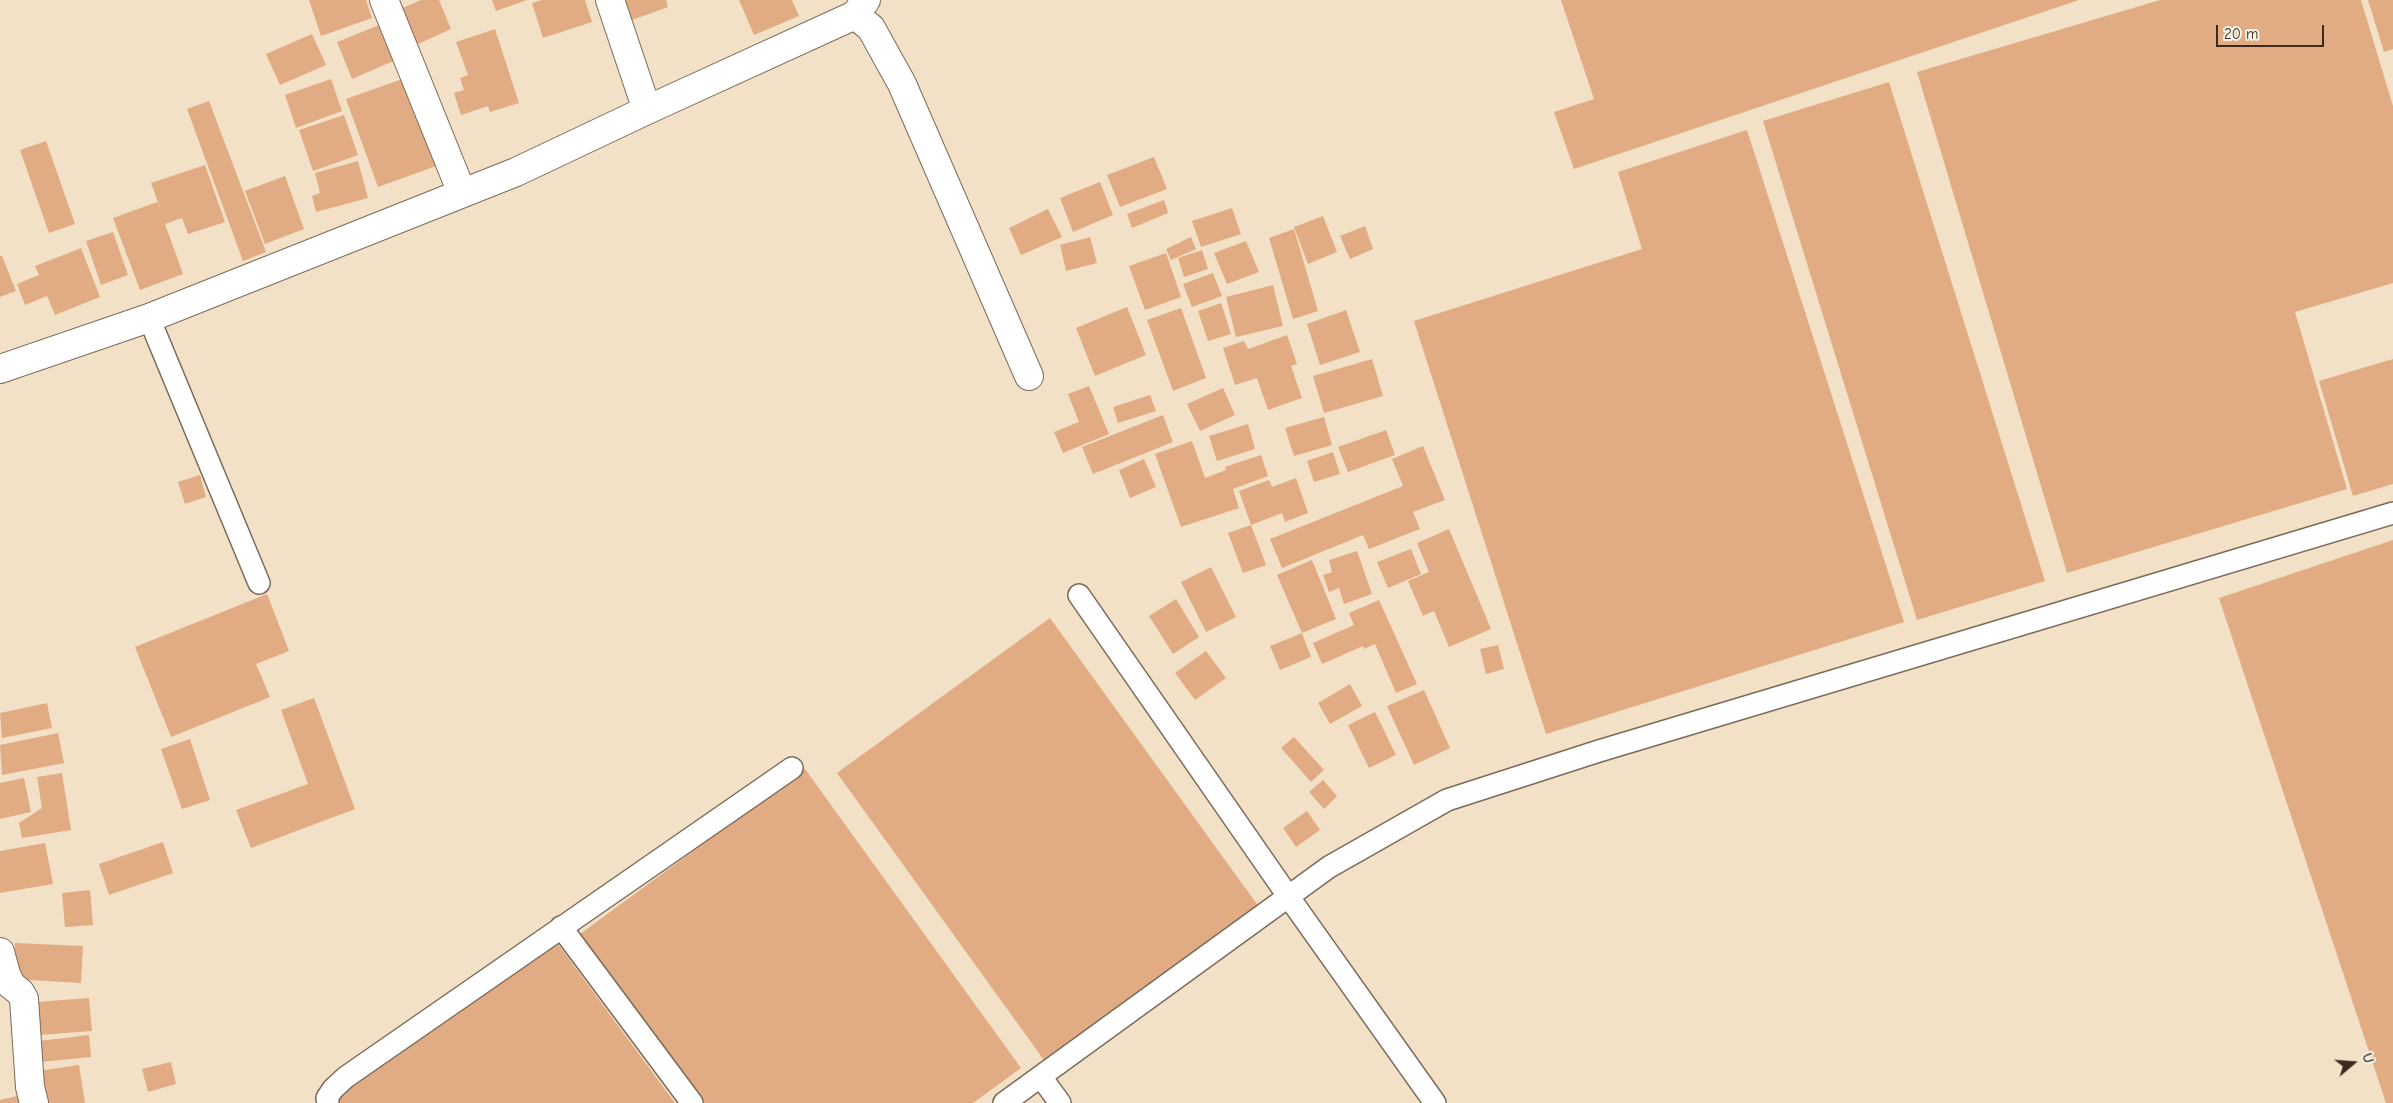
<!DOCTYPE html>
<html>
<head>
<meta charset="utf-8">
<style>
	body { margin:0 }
	#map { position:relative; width:2393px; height:1103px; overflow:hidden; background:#f3e1c7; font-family:"Comic Neue",sans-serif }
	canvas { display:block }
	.north { position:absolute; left:2328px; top:1038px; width:50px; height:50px; -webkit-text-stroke:4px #f7f3e8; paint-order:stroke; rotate:72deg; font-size:14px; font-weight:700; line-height:20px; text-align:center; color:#3b2a1e }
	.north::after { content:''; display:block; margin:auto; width:18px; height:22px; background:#3b2a1e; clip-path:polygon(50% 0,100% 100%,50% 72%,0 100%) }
	.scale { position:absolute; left:2216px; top:25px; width:108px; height:22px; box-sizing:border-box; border:2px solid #3b2a1e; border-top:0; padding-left:6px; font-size:15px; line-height:18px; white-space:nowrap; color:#3b2a1e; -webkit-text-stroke:4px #f7f3e8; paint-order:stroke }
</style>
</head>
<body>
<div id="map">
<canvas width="2393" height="1103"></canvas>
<div class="north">U</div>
<div class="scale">20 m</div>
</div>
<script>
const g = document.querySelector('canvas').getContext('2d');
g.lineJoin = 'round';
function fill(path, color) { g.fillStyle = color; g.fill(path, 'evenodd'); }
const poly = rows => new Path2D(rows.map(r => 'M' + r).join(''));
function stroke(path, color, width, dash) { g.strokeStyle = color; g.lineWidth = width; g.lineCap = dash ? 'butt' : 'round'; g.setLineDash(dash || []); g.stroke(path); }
fill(poly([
	[309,0,366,0,372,18,321,36],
	[421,0,439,0,451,29,416,45,400,9],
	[492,0,527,0,496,11],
	[541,0,585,0,592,22,543,38,532,3],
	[625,0,666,0,668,7,632,20],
	[739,0,792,0,799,16,754,35],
	[1561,0,2079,0,1574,169,1554,112,1594,99],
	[2160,0,2361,0,2393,106,2393,283,2295,312,2347,489,2067,573,1917,72],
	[2368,0,2393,0,2393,49,2384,52],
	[384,23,398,59,352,79,337,42],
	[495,29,519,103,490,112,488,106,461,115,454,93,464,90,460,78,468,75,456,42],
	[312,34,326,65,280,85,266,54],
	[408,77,439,165,378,187,346,99],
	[331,79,342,111,296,128,285,95],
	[1889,82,2045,581,1917,620,1763,121],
	[209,101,266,252,243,261,187,109],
	[344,115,358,155,313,171,299,130],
	[1747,130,1904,622,1546,734,1414,321,1642,249,1618,172],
	[46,141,75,224,49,233,20,150],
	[1154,157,1167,189,1120,207,1107,175],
	[358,161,368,198,316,212,312,196,320,193,315,173],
	[205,165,225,222,188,234,182,218,165,224,183,274,140,290,113,218,157,202,161,211,151,183],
	[285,176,304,229,265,244,245,191],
	[1100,182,1113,215,1073,232,1060,198],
	[1164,200,1168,213,1132,228,1127,214],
	[1232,208,1241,234,1201,247,1192,221],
	[1048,209,1062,237,1021,255,1009,228],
	[1323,216,1337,252,1308,264,1294,227],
	[1365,226,1373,249,1350,259,1340,236],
	[1294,229,1318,311,1293,319,1269,238],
	[113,232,128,275,101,285,86,241],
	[1090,237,1097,263,1066,271,1060,245],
	[1191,237,1196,249,1171,260,1166,249],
	[1246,241,1259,272,1227,284,1214,253],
	[81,248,100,297,55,315,47,296,25,305,17,284,39,275,35,266],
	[1202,250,1208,269,1184,277,1178,258],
	[1166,253,1181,297,1145,310,1129,266],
	[0,256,2,256,16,291,0,297],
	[1213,273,1222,296,1192,307,1183,284],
	[1273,285,1283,326,1236,337,1226,297],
	[1221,303,1231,334,1208,341,1198,311],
	[1127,307,1146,355,1095,376,1076,328],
	[1181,308,1206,378,1173,391,1147,320],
	[1346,310,1360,352,1320,365,1307,324],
	[1287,335,1297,364,1291,366,1302,398,1268,410,1257,378,1235,385,1223,348,1244,341,1248,349],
	[1372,359,1383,396,1324,413,1313,376],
	[2393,359,2393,484,2353,496,2319,381],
	[1089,386,1109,434,1063,453,1054,432,1079,422,1068,394],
	[1223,388,1235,415,1200,431,1187,404],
	[1150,395,1156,411,1118,423,1113,407],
	[1163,415,1173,442,1093,474,1082,447],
	[1324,417,1332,445,1294,456,1285,428],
	[1248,424,1255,449,1217,461,1209,436],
	[1386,430,1395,455,1348,472,1338,447],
	[1192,441,1205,478,1226,470,1225,467,1261,455,1268,476,1233,489,1239,508,1181,527,1155,454],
	[1423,446,1445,500,1413,512,1420,529,1369,549,1363,535,1282,568,1270,539,1403,486,1392,459],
	[1333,452,1340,474,1314,482,1307,461],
	[1144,459,1156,487,1130,498,1119,470],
	[200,475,206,497,185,504,178,482],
	[1296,478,1308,513,1285,522,1282,513,1251,525,1239,491,1269,480,1272,487],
	[1251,525,1266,565,1243,573,1228,533],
	[1449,529,1491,629,1449,647,1434,611,1423,616,1408,581,1429,572,1417,543],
	[2393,540,2393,1103,2386,1103,2219,598],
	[1411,549,1421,574,1388,588,1377,562],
	[1357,551,1372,594,1344,604,1339,588,1329,592,1323,575,1332,572,1329,560],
	[1312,560,1336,619,1302,633,1277,575],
	[1211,567,1236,617,1206,632,1181,582],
	[267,594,289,651,256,664,270,697,171,737,135,647],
	[1176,599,1199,637,1173,654,1149,616],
	[1379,600,1417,684,1396,693,1375,644,1364,649,1363,646,1322,664,1313,643,1354,625,1349,613],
	[1050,618,1259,907,1046,1063,837,773],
	[1302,633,1311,657,1280,670,1270,646],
	[1498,645,1504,669,1486,674,1480,649],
	[1206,651,1226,678,1195,700,1175,673],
	[1350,684,1362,706,1330,724,1318,703],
	[1424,690,1450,748,1414,765,1387,706],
	[314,698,355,809,251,848,236,810,308,784,281,710],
	[47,703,52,728,2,738,0,713],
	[1375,712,1396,755,1369,768,1348,725],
	[58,733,64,763,2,775,0,745],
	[1294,737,1324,770,1311,782,1281,748],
	[190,739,210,800,182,809,161,749],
	[805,769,1021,1068,973,1103,703,1103,580,934],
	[62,773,71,830,22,838,19,823,42,808,37,777],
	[24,778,31,812,0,819,0,783],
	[1323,780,1337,796,1324,809,1309,792],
	[1307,811,1320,830,1296,847,1283,828],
	[163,842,173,873,109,895,99,864],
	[45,843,53,884,0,893,0,851],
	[90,890,93,925,65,927,62,893],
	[552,936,675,1103,336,1103,333,1099],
	[15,943,83,946,81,983,13,979],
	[89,998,92,1031,39,1035,36,1002],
	[89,1035,91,1057,41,1062,39,1041],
	[171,1062,176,1084,148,1092,142,1069],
	[79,1065,85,1103,43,1103,38,1071],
	[30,1093,32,1103,0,1103,0,1100]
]), '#e1ac83');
const service = poly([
	[149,318,259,583],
	[1079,595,1288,896,1435,1103],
	[561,927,692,1103],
	[1041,1077,1060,1103],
	[328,1103,327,1098,333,1089,346,1077,792,768],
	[1004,1103,1329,867,1447,800,1599,751,2393,513]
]);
const minor = poly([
	[384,0,462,193],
	[610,0,647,110],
	[855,15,871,28,902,84,1029,376],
	[0,369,149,318,516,172,647,110,855,15,866,0],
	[0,952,6,974,11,985,20,992,24,999,30,1087,34,1103]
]);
stroke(service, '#7b6a59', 24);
stroke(minor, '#7b6a59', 30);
stroke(service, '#fff', 21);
stroke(minor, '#fff', 28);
</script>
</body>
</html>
